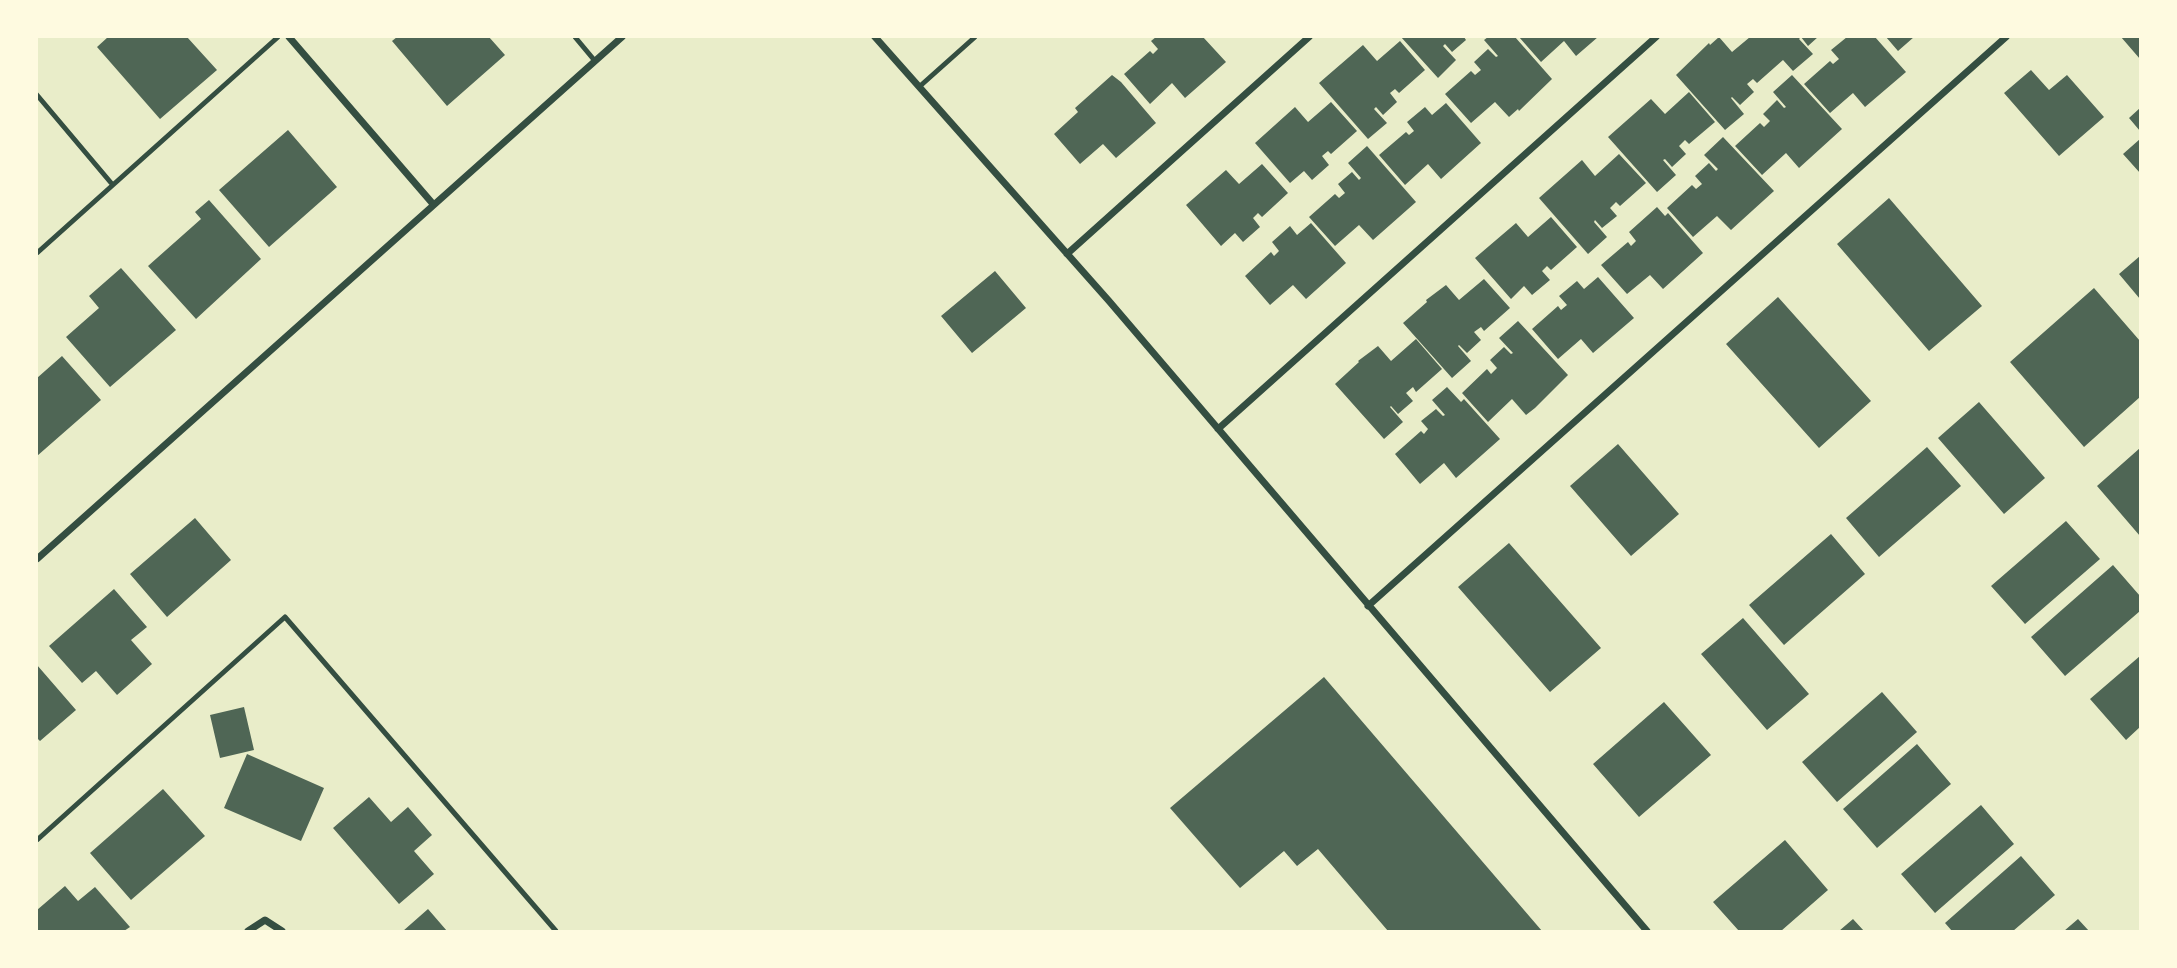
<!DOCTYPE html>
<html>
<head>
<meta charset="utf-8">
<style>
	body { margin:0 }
	#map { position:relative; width:2177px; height:968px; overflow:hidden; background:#e9edc9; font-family:"Varela Round",sans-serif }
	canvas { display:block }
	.frame { position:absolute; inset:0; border:38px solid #fefae0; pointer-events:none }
</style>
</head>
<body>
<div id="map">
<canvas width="2177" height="968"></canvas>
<div class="frame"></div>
</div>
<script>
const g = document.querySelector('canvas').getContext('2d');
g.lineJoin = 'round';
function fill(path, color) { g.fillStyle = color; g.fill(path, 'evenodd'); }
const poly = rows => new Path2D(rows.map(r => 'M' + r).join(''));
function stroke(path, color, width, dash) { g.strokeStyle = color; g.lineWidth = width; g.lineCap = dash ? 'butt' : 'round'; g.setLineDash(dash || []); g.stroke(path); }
fill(poly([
	[108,37,187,37,217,70,160,119,97,47],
	[397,37,489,37,505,55,447,106,392,41],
	[1156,37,1203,37,1226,62,1185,98,1172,83,1150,104,1124,74,1150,51,1153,54,1158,49,1151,41],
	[1401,37,1464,37,1466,40,1452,52,1445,44,1443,46,1456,60,1438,78],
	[1488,37,1515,37,1552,79,1519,111,1518,109,1509,117,1495,102,1471,123,1445,94,1471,71,1475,75,1481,70,1474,62,1488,49,1496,57,1498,56,1484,40],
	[1519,37,1598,37,1576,56,1564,41,1541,62],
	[1719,37,1732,52,1750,37,1818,37,1808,46,1801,37,1799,39,1813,54,1793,71,1783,60,1757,83,1753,79,1747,84,1754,92,1740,105,1732,97,1731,98,1744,114,1725,130,1676,75,1709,43,1710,45],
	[1847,37,1875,37,1906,72,1865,107,1853,93,1830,113,1804,84,1830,61,1833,64,1839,59,1831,50],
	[1886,37,1914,37,1898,51],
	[2121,37,2140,37,2140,59],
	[1400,41,1425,70,1399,93,1395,89,1390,93,1397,102,1383,115,1376,107,1374,109,1387,123,1368,139,1319,83,1363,45,1377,61],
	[2031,70,2049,90,2067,75,2104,117,2059,156,2004,93],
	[1112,75,1121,82,1156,123,1116,158,1103,144,1080,164,1054,134,1078,112,1075,108],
	[1792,75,1842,129,1799,168,1786,153,1762,175,1735,146,1760,123,1764,127,1770,121,1763,114,1777,100,1784,108,1786,107,1773,92],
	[1689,92,1715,122,1689,144,1685,140,1679,146,1686,154,1672,167,1665,159,1663,160,1676,175,1657,192,1608,137,1651,99,1665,114],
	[1331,102,1357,131,1331,154,1328,151,1322,156,1329,165,1312,180,1304,171,1290,183,1255,143,1295,107,1308,122],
	[1446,103,1481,143,1441,179,1428,164,1405,185,1379,155,1406,132,1409,135,1414,131,1407,122,1425,107,1432,115],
	[2140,108,2140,131,2129,118],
	[288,130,337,187,269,247,219,190],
	[1723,137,1774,191,1731,230,1717,216,1693,237,1667,208,1692,185,1696,189,1702,184,1695,176,1709,163,1716,171,1718,169,1704,155],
	[2140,139,2140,173,2123,154],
	[1367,146,1416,202,1373,240,1359,225,1335,246,1309,217,1335,194,1339,198,1345,193,1338,184,1352,172,1359,180,1361,178,1348,163],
	[1619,154,1646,183,1620,206,1616,202,1610,208,1617,216,1602,228,1595,220,1594,222,1607,237,1588,254,1539,198,1582,160,1595,176],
	[1262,164,1288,193,1262,217,1258,213,1253,218,1260,227,1243,242,1235,233,1221,246,1186,205,1226,170,1239,184],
	[1889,198,1982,306,1929,351,1837,244],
	[209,200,261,259,196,319,148,266,201,219,195,212],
	[1657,207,1665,216,1668,213,1703,253,1663,289,1650,275,1627,294,1601,265,1628,242,1631,246,1636,241,1629,232],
	[1551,217,1577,247,1551,270,1547,266,1542,271,1550,280,1532,295,1524,286,1511,299,1475,258,1516,223,1528,237],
	[1311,223,1346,263,1306,299,1293,285,1270,305,1245,276,1271,252,1274,256,1279,251,1272,242,1290,226,1297,235],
	[2140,256,2140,299,2119,274],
	[121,268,176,330,110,387,66,337,99,308,89,296],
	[995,271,1026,308,972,353,941,316],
	[1598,277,1634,318,1593,353,1581,339,1558,359,1532,329,1558,306,1561,310,1567,305,1559,296,1577,281,1584,289],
	[1484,279,1510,308,1484,331,1481,327,1474,332,1481,340,1467,353,1459,345,1458,346,1471,361,1452,378,1403,323,1427,302,1426,300,1446,285,1459,300],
	[2094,288,2140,341,2140,397,2084,447,2010,362],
	[1778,297,1871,401,1819,448,1726,344],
	[1518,321,1568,375,1535,408,1526,415,1512,399,1488,422,1462,393,1487,369,1491,374,1497,368,1490,360,1504,347,1511,354,1513,353,1499,338],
	[1416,339,1442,369,1416,392,1413,387,1406,393,1413,401,1398,414,1391,406,1390,407,1403,422,1384,439,1335,384,1359,362,1358,361,1378,346,1391,361],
	[62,356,101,400,37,456,37,378],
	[1447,387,1461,402,1464,399,1500,439,1456,478,1444,463,1420,484,1395,454,1421,431,1424,434,1428,429,1421,421,1436,409,1443,416,1445,415,1432,400],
	[1979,402,2045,478,2004,514,1938,438],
	[1618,444,1679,514,1631,556,1570,486],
	[1927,447,1961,486,1879,557,1846,518],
	[2140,448,2140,536,2097,486],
	[195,518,231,560,167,617,130,574],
	[2066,521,2100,559,2025,624,1991,586],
	[1831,534,1865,574,1784,645,1749,605],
	[1509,543,1601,648,1550,692,1458,587],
	[2113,565,2140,596,2140,611,2065,676,2031,637],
	[114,589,147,627,131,640,152,664,117,695,96,671,82,683,49,646],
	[1743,618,1809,694,1767,730,1701,654],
	[2140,656,2140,727,2126,740,2090,699],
	[37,665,76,710,40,741,37,738],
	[1324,677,1542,931,1388,931,1318,849,1297,866,1284,851,1240,888,1170,808],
	[1882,692,1917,732,1837,802,1802,762],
	[1664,702,1711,755,1639,817,1593,764],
	[244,707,254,750,220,758,210,715],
	[1917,744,1951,784,1877,848,1843,809],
	[247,754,324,788,301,841,224,808],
	[163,789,205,836,131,900,90,853],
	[369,797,391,822,408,807,432,835,414,851,434,874,399,904,333,828],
	[1981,805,2014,844,1935,913,1901,874],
	[1785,840,1828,890,1781,931,1739,931,1713,902],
	[2021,856,2055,895,2013,931,1952,931,1945,923],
	[65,886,78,901,95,887,130,927,124,931,37,931,37,910],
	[428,909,447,931,403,931],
	[1853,919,1864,931,1839,931],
	[2078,919,2089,931,2064,931]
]), '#4f6655');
stroke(poly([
	[575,37,595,61],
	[919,87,975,37],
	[37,95,112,184],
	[37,253,278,37],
	[37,840,285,617,556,931]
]), '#344e41', 5);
stroke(poly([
	[289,37,433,204],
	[875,37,1109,301,1647,931],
	[1067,254,1309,37],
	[1218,429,1656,37],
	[37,559,622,37],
	[1368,606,2006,37],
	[248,931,265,920,282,931]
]), '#344e41', 7);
</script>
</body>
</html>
